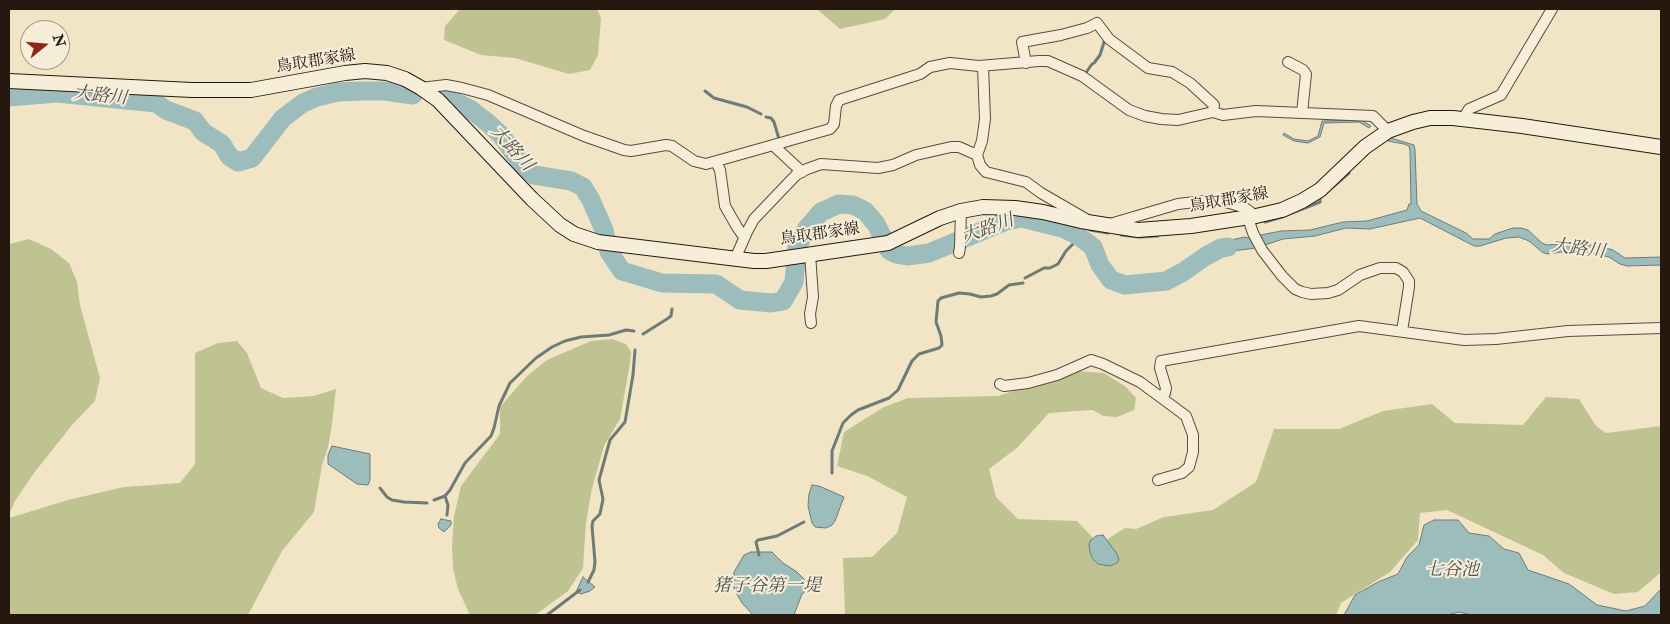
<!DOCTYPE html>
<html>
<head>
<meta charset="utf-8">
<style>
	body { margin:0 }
	#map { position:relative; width:1670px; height:624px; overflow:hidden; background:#f2e5c6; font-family:"IM FELL Double Pica",serif }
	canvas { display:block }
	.frame { position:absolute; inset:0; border:10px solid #27180f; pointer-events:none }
	.north { position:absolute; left:20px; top:20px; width:50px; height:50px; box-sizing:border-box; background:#f7eeda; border:1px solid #a49889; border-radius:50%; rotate:73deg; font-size:14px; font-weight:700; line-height:20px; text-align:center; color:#27180f }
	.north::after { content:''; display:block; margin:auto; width:18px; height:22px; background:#8f2418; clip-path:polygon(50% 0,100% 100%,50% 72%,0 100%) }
</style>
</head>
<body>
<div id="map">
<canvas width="1670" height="624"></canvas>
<div class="frame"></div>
<div class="north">N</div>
</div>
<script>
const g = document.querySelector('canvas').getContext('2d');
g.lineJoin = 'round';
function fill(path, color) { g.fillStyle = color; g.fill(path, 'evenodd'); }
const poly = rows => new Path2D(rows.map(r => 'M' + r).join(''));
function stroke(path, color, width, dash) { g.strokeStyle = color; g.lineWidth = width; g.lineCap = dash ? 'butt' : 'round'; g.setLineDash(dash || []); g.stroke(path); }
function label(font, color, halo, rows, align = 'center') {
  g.font = font + ' "IM FELL Double Pica","Noto Serif JP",serif'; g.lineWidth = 4; g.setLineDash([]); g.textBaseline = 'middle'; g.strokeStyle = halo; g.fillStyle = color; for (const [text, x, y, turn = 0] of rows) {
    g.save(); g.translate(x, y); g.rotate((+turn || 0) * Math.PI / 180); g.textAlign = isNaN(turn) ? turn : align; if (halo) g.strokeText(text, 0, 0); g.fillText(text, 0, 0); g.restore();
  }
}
fill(poly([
	[460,9,597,9,601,18,598,55,590,70,569,74,515,58,481,55,444,40,445,26],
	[817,9,895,9,885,19,840,29],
	[29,239,51,249,69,263,77,282,80,305,100,378,95,401,72,425,34,473,15,501,9,515,9,244],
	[612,339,626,344,631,352,630,363,620,419,604,446,592,488,586,523,583,568,568,591,535,615,470,615,458,589,453,569,452,545,454,516,461,486,500,434,500,407,526,377,547,360,591,341],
	[237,341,247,353,261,388,283,398,314,396,336,389,332,424,328,447,322,465,314,512,282,551,248,615,9,615,9,518,68,500,124,487,180,483,195,464,195,353,218,343],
	[1075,371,1104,373,1126,387,1136,398,1134,410,1117,417,1103,416,1093,410,1049,413,1017,448,989,469,996,497,1018,519,1077,521,1095,540,1106,540,1125,528,1136,529,1164,517,1213,510,1256,482,1274,429,1339,429,1383,411,1432,404,1455,423,1523,425,1546,397,1579,399,1596,426,1606,433,1661,426,1661,572,1638,592,1614,594,1564,573,1543,555,1447,510,1420,513,1418,540,1390,572,1341,603,1336,615,845,615,843,558,872,557,897,533,907,497,867,476,837,466,844,432,882,408,908,398,998,396]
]), '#bfc392');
const water = poly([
	[1361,120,1371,126,1369,128,1359,122,1324,123,1320,137,1308,143,1294,141,1283,135,1284,133,1294,139,1308,141,1318,136,1322,121,1361,120],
	[1391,138,1414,145,1415,150,1417,204,1421,211,1466,233,1473,239,1489,239,1495,234,1513,228,1521,228,1528,230,1542,243,1547,245,1570,243,1599,246,1613,250,1625,258,1661,257,1661,265,1627,266,1620,264,1609,257,1587,252,1570,251,1547,254,1542,252,1529,241,1519,237,1506,238,1480,246,1474,246,1420,218,1370,229,1346,228,1315,236,1283,239,1256,248,1217,253,1207,259,1201,255,1215,245,1226,241,1245,237,1251,239,1256,236,1281,231,1310,230,1343,222,1367,221,1407,210,1409,204,1411,204,1410,151,1409,146,1404,144,1388,141,1391,138],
	[332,446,370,454,370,480,368,485,357,484,328,464,328,455,332,446],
	[812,485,819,486,844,497,835,521,832,525,826,528,815,527,812,523,808,506,809,494,812,485],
	[441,519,451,521,451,525,444,532,439,528,438,524,441,519],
	[1434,520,1458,520,1469,533,1489,536,1504,549,1519,553,1528,570,1569,584,1597,605,1626,611,1645,606,1661,589,1661,615,1472,615,1459,612,1448,615,1344,615,1355,595,1378,582,1398,574,1407,557,1419,545,1424,525,1434,520],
	[1103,535,1117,554,1119,560,1117,563,1110,566,1098,564,1092,558,1090,552,1089,545,1090,541,1096,536,1103,535],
	[751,552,772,552,783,563,797,572,805,580,806,591,802,594,794,615,753,615,742,603,734,589,734,572,744,555,751,552],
	[583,577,595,587,590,591,581,594,576,592,583,577]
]);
fill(water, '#9dbdbd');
stroke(water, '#6e7b77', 1);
stroke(poly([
	[1085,74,1092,64,1094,63,1100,55,1105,39],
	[705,91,714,98,747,107,761,114],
	[766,117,771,118,774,122,779,139],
	[1265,222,1282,217,1320,202,1320,198,1349,173],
	[1090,230,1108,233],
	[1121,235,1140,237,1158,236],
	[1025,278,1044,268,1050,268,1058,264,1066,251,1076,241],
	[643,334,667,319,671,316,672,309],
	[832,473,832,451,843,423,851,415,858,410,889,398,898,390,912,361,919,354,939,348,942,345,941,336,936,322,938,301,941,298,959,293,970,294,981,297,991,296,997,294,1009,285,1023,283],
	[380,488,387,497,392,500,404,502,427,503],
	[445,496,448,505,447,515],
	[434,500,445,496,450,490,465,463,491,436,494,428,499,406,510,383,536,358,552,347,565,341,581,337,609,335,626,330,634,331],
	[759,555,756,542,758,540,777,536,804,522],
	[588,582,594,570,595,562,592,526,593,521,600,514,603,499,599,480,610,440,625,422,633,375,635,350],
	[547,615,580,590]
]), '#6e7b77', 3);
stroke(poly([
	[9,97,57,93,156,103,166,110,195,121,203,132,222,144,229,156,238,162,252,158,283,118,303,103,317,97,338,92,360,91,385,91,413,95],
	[445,97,470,109,488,123,501,135,525,169,534,175,571,181,583,187,591,200,604,230,609,252,622,271,662,283,716,284,740,300,771,303,783,301,794,282,797,247,807,228,821,212,839,204,853,205,865,211,876,224,889,250,896,254,907,256,929,253,1006,221,1022,218,1062,228,1077,235,1093,247,1100,265,1111,280,1125,285,1166,281,1183,272,1206,256,1221,248,1228,247]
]), '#9dbdbd', 19);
const minor = poly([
	[1288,62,1303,70,1306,74,1302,113],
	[1026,63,1022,42,1061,35,1087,28,1097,23,1109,39,1148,68,1172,72,1190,83,1214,105,1213,112],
	[983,66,985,119,982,141,977,155,980,165,986,172,1026,182,1041,193,1086,219],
	[421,88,446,85,462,88,488,95,584,136,624,150,631,151,666,145,672,146,694,161,706,164,830,129,834,124,836,106,839,100,920,74,930,67,950,63,979,66,1039,61,1048,61,1082,76,1129,110,1145,116,1161,119,1178,120,1213,112,1223,115,1256,111,1373,116,1388,131],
	[1463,119,1469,109,1501,95,1552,9],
	[773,145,802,172],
	[716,162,720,170,725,206,737,227,744,237],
	[1248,218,1253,233,1262,250,1282,276,1295,289,1302,292,1311,294,1328,293,1338,290,1360,275,1380,268,1396,268,1403,272,1409,281,1409,287,1402,331],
	[1110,224,1178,204,1212,200,1230,203,1245,208,1256,216],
	[959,253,960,247,961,211],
	[810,254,813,297,810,314,811,323],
	[735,259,747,232,754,219,796,175,807,169,821,164,878,168,893,165,916,155,951,147,959,147,977,155],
	[1000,384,1004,386,1028,383,1057,375,1091,360,1103,364,1140,382,1186,416,1193,435,1193,452,1189,467,1182,473,1158,480],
	[1162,398,1165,393,1166,388,1160,368,1161,361,1359,326,1464,340,1496,339,1568,331,1661,328]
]);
const secondary = poly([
	[9,81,192,90,251,90,345,73,365,71,387,73,405,79,421,88,438,100,532,199,560,225,574,234,598,242,754,261,766,261,888,243,940,218,961,211,983,207,1015,208,1043,212,1081,221,1138,230,1191,226,1256,216,1282,210,1302,201,1320,190,1365,147,1388,131,1413,122,1430,118,1453,118,1522,126,1661,147]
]);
stroke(minor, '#5a4b3d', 12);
stroke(secondary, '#27180f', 16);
stroke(minor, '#f7eeda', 10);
stroke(secondary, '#f7eeda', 14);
label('16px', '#27180f', '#f7eeda', [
	["鳥取郡家線",316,62,-9],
	["鳥取郡家線",1229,201,-10],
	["鳥取郡家線",820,235,-8]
]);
label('italic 18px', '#50524c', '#f7eeda', [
	["大路川",100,97,6],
	["大路川",511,149,48],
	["大路川",988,230,-20],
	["大路川",1578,250,7],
	["七谷池",1452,571],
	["猪子谷第一堤",767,587]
]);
</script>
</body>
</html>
